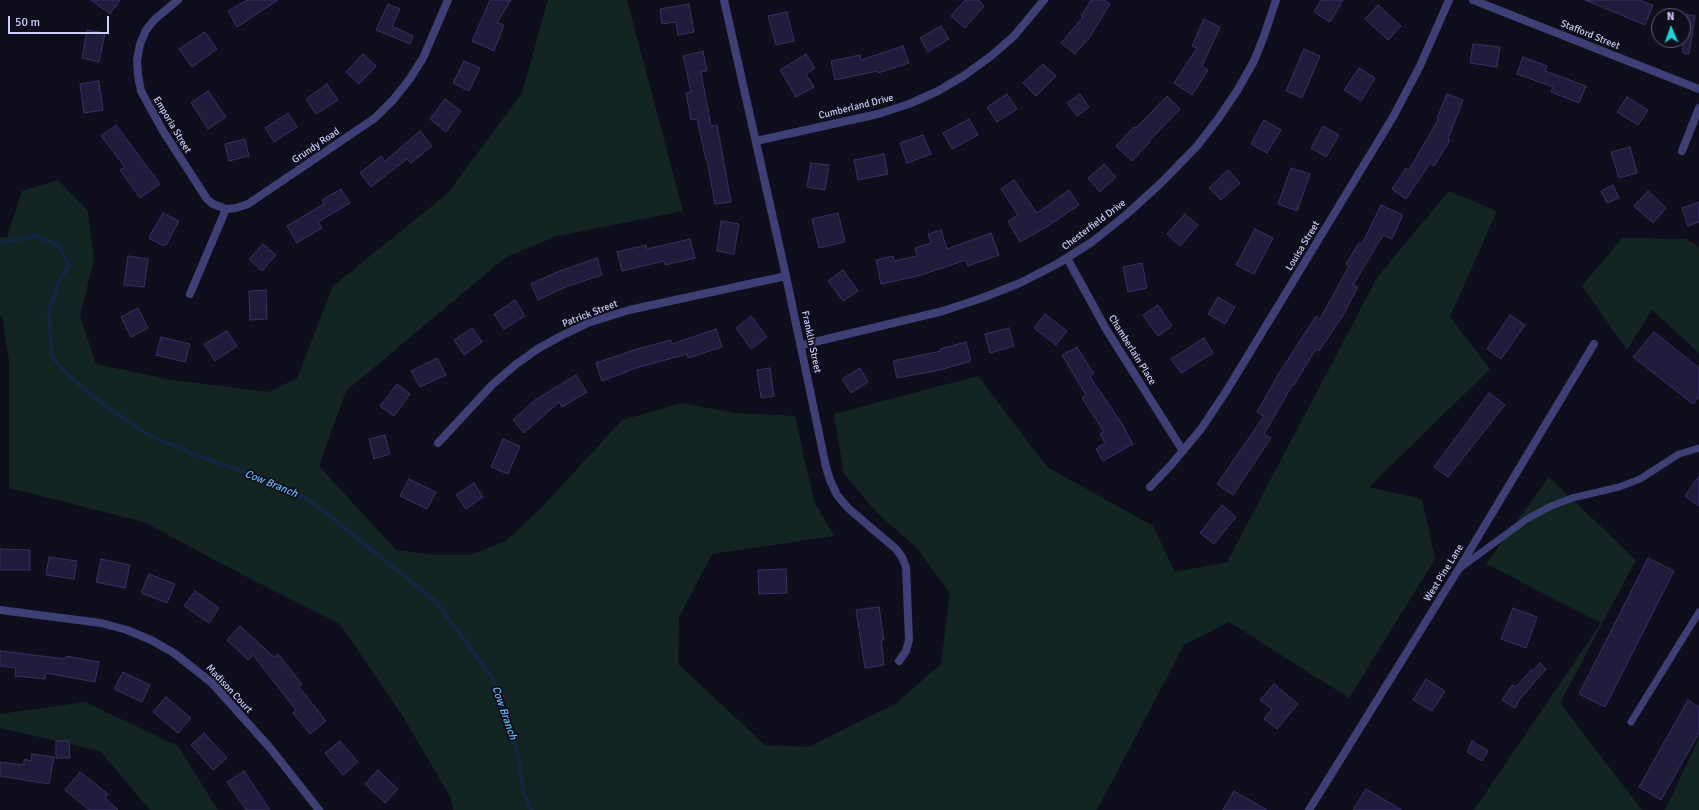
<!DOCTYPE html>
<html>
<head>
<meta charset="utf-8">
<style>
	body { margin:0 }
	#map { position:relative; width:1699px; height:810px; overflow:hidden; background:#0f0e1c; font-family:Signika,sans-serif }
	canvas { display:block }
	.north { position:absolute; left:1651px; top:8px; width:40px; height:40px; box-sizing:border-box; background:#0f0e1c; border:1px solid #5c5b74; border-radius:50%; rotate:358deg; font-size:11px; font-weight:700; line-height:16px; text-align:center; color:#d0cef9 }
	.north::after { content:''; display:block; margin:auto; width:14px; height:18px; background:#1ad4d9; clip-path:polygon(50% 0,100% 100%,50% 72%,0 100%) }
	.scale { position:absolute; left:8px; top:16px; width:101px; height:18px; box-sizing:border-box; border:2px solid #d0cef9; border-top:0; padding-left:5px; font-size:12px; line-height:14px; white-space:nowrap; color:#d0cef9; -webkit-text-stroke:3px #0f0e1c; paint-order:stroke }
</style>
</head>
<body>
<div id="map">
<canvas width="1699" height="810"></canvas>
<div class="north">N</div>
<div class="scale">50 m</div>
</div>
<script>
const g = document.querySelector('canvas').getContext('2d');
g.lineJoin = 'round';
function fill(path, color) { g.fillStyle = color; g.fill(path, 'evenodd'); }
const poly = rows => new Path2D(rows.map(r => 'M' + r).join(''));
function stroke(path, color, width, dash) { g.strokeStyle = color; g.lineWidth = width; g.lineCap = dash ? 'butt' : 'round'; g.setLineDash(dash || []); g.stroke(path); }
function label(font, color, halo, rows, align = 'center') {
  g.font = font + ' Signika,sans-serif'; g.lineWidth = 3.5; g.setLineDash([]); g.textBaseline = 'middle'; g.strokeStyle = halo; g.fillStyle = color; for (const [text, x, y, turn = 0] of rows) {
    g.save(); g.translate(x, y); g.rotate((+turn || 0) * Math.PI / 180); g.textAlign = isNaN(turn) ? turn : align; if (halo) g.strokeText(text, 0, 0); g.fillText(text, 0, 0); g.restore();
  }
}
fill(poly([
	[548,0,627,0,683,211,557,236,506,257,346,391,319,466,396,550,434,555,470,555,506,541,542,507,622,420,682,403,735,413,795,416,814,501,834,536,712,554,679,617,678,664,765,745,808,747,895,704,941,664,950,593,916,547,877,513,844,474,834,414,978,376,1047,467,1153,526,1175,572,1227,562,1378,276,1449,191,1497,211,1450,317,1490,369,1369,487,1422,499,1435,559,1349,698,1229,622,1184,645,1097,810,453,810,451,798,402,715,340,624,243,575,144,522,9,488,9,361,2,316,0,315,0,237,7,237,22,191,58,180,88,211,94,260,80,316,96,364,171,380,269,392,297,378,333,286,447,194,522,93],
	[1622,238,1686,239,1699,247,1699,353,1652,310,1627,350,1582,286],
	[1549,477,1636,560,1560,703,1642,810,1474,810,1601,623,1486,564],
	[85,702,178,746,218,810,150,810,100,751,0,728,0,714],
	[1699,738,1699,810,1665,810,1676,787]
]), '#122523');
stroke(poly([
	[0,243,36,236,58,245,69,265,58,284,49,311,52,357,71,378,104,405,150,436,204,458,254,475,310,500,435,601,466,642,492,678,507,716,518,755,523,790,531,810]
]), '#132840', 4);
const building = poly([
	[91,0,120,0,110,14,91,0],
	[247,0,278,0,237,27,228,11,247,0],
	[490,0,511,0,497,23,504,25,494,51,472,41,490,0],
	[965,0,978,0,984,6,965,28,951,16,965,0],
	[1091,0,1104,0,1110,4,1090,37,1075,54,1061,43,1083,17,1081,16,1091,0],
	[1321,0,1343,0,1330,22,1314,12,1321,0],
	[1585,0,1639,0,1653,5,1645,25,1585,0],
	[388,4,400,9,392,26,413,36,410,44,376,30,388,4],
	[689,4,694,32,678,35,676,22,662,24,660,9,689,4],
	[1378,5,1401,26,1388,40,1365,19,1378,5],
	[787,12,794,41,776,45,768,16,787,12],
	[1683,14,1695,16,1689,54,1683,53,1683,14],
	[1204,19,1220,27,1202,66,1208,70,1192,95,1174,83,1197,48,1192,46,1204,19],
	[941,26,949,39,928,52,920,38,941,26],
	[87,30,105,33,99,62,82,58,87,30],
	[205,32,217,49,192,67,179,49,205,32],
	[1473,44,1500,47,1497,67,1470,63,1473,44],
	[903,46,909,63,878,73,877,71,835,80,831,61,860,55,861,60,903,46],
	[1304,49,1320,56,1302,98,1286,91,1304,49],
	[703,51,707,71,701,72,711,126,717,125,731,202,715,204,707,160,706,160,697,119,691,120,686,93,691,92,683,56,703,51],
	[363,54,376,66,359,84,346,72,363,54],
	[806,54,815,68,806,74,814,87,796,97,780,70,806,54],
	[1523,57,1547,66,1545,71,1586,86,1579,103,1551,92,1553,87,1517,74,1523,57],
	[464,61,480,68,469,91,453,83,464,61],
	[1043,64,1056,76,1036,96,1023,83,1043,64],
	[1359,68,1375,78,1361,101,1344,90,1359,68],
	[99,81,103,110,84,113,80,84,99,81],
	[327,84,338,100,316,114,306,99,327,84],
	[208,91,226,117,208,129,191,103,208,91],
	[1007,94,1017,109,997,122,987,107,1007,94],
	[1080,94,1089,107,1077,116,1067,103,1080,94],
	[1447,94,1463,100,1448,139,1450,140,1434,166,1430,163,1406,199,1392,189,1406,168,1409,170,1439,118,1437,118,1447,94],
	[1167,96,1180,109,1149,141,1150,142,1132,161,1116,146,1134,127,1136,128,1167,96],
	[1627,97,1648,110,1638,125,1617,112,1627,97],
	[445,99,461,111,446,132,430,119,445,99],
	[288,113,297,127,274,142,265,128,288,113],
	[969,119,978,135,952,149,943,133,969,119],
	[1264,120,1281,130,1267,153,1251,144,1264,120],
	[116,125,160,184,140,198,120,170,125,167,101,136,116,125],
	[1323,126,1339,135,1326,157,1311,148,1323,126],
	[420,131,432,146,411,163,407,159,371,187,360,173,381,156,385,161,420,131],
	[923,135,931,154,907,163,900,143,923,135],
	[245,139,249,156,229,161,225,144,245,139],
	[1630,147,1637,173,1619,178,1611,152,1630,147],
	[884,154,888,174,858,180,854,160,884,154],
	[811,163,829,165,825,190,807,187,811,163],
	[1104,164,1116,177,1100,192,1088,178,1104,164],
	[1291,168,1310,174,1297,211,1278,204,1291,168],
	[1228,170,1240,183,1221,200,1209,188,1228,170],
	[1014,180,1037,213,1069,190,1079,205,1048,226,1020,242,1008,221,1018,215,1001,189,1014,180],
	[1613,185,1619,198,1607,203,1601,191,1613,185],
	[341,189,350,203,318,222,322,228,297,243,287,226,324,204,322,200,341,189],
	[1648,191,1666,208,1653,223,1634,206,1648,191],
	[1699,202,1699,222,1688,226,1682,208,1699,202],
	[1381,205,1403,215,1392,239,1383,235,1353,285,1358,287,1342,317,1319,351,1316,349,1294,385,1293,384,1264,434,1271,438,1233,495,1217,484,1264,416,1257,412,1278,375,1316,316,1320,319,1349,266,1346,264,1359,243,1362,244,1381,205],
	[163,213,179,221,166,245,162,245,150,239,150,235,163,213],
	[838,213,845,242,819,248,812,219,838,213],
	[1185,214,1198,225,1180,246,1167,234,1185,214],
	[721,221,739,224,734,254,717,251,721,221],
	[1255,229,1273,238,1254,274,1236,265,1255,229],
	[941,230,947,249,991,233,999,255,968,266,966,260,918,276,881,284,876,260,893,256,894,261,917,256,915,248,931,243,928,234,941,230],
	[690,239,695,258,665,265,664,261,622,271,617,252,646,245,647,249,690,239],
	[263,244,276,255,262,271,249,259,263,244],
	[128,256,148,259,144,287,124,285,128,256],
	[597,258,602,275,568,286,538,300,531,284,557,272,597,258],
	[1142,263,1147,288,1128,292,1123,267,1142,263],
	[843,270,858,291,843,301,828,281,843,270],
	[266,290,267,319,250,320,249,291,266,290],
	[1218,297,1235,307,1225,324,1208,314,1218,297],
	[515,300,525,316,504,329,494,314,515,300],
	[1158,305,1172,326,1158,336,1143,315,1158,305],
	[138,308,148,328,131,337,121,317,138,308],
	[1045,314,1067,331,1056,345,1034,328,1045,314],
	[1510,315,1525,325,1501,359,1487,349,1510,315],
	[751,316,767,337,751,349,736,328,751,316],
	[472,328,482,342,464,355,454,340,472,328],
	[1009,328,1014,346,990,353,985,334,1009,328],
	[716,329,722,347,688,358,687,354,629,370,629,371,602,381,596,363,634,350,671,340,672,344,716,329],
	[227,331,237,346,215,361,204,344,227,331],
	[1654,332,1699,368,1699,397,1693,404,1633,357,1654,332],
	[161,337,190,344,185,362,156,355,161,337],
	[1204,338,1213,353,1181,373,1171,359,1204,338],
	[966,342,971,361,940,370,897,378,893,361,941,351,940,349,966,342],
	[1077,347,1094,374,1090,377,1121,422,1133,444,1103,461,1096,449,1105,443,1100,434,1104,432,1082,398,1086,395,1062,355,1077,347],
	[437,358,446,375,420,387,411,371,437,358],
	[770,368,774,396,761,398,757,370,770,368],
	[860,368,868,382,851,393,842,379,860,368],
	[576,375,587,392,562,407,559,402,524,433,513,420,535,400,576,375],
	[397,384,410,394,394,416,380,406,397,384],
	[1489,393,1505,405,1448,477,1434,467,1489,393],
	[385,435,390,454,374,459,369,439,385,435],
	[503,439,520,446,508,474,491,467,503,439],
	[1699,476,1699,506,1685,496,1699,476],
	[409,479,436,492,427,509,400,496,409,479],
	[474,483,483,497,466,509,456,495,474,483],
	[1222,505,1236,517,1214,544,1200,533,1222,505],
	[0,549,30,550,30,570,0,570,0,549],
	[49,557,77,561,74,579,46,575,49,557],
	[1648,558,1674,571,1605,707,1579,694,1648,558],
	[101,559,130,565,125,588,96,582,101,559],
	[786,569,787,593,759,594,758,570,786,569],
	[149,574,175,584,167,603,141,593,149,574],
	[195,591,219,608,209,623,184,606,195,591],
	[879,607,884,640,881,640,884,665,865,668,856,610,879,607],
	[1513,608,1537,617,1526,648,1501,639,1513,608],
	[240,626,274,657,278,654,302,684,299,687,326,721,310,734,293,713,296,710,253,655,248,660,227,640,240,626],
	[0,651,66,659,66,656,99,662,95,682,46,673,45,679,15,676,16,668,0,666,0,651],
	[1540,663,1546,669,1520,699,1515,708,1502,700,1512,685,1516,687,1531,670,1533,671,1540,663],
	[123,672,150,685,142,702,114,689,123,672],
	[1426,679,1445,691,1432,711,1413,700,1426,679],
	[1274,684,1298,704,1277,729,1264,719,1272,709,1260,700,1274,684],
	[166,697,191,718,178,733,153,712,166,697],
	[1688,700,1699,707,1699,733,1661,800,1639,787,1688,700],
	[204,733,227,758,213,770,191,745,204,733],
	[56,741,69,741,70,758,56,758,56,741],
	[340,741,358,762,343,775,325,753,340,741],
	[1472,741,1488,751,1482,761,1467,752,1472,741],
	[32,754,54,757,49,784,0,776,0,762,24,765,24,759,31,761,32,754],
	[378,770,398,789,385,803,365,784,378,770],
	[244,771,270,810,246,810,227,782,244,771],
	[80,772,108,794,105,798,118,810,89,810,65,790,80,772],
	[1366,789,1402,810,1353,810,1366,789],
	[1234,791,1267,810,1223,810,1234,791]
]);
fill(building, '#201c3b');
stroke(building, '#373164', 1);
stroke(poly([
	[1460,568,1527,519,1549,507,1572,498,1619,487,1640,479,1679,454,1699,448],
	[1631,722,1699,612]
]), '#3e4075', 7);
stroke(poly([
	[178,0,155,19,146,30,140,44,137,60,138,75,141,91,163,131,207,199,213,204,226,209],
	[724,0,786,276,826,467,830,480,837,495,848,508,896,549,902,557,906,567,909,640,906,651,899,661],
	[1473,0,1699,89],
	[756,141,878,114,909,104,938,91,965,75,991,56,1014,36,1044,0],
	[1682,151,1699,108],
	[1067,258,1106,329,1183,451],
	[190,294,226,209,236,208,248,204,375,118,393,100,409,80,423,58,448,0],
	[802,345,943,311,982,298,1020,283,1057,264,1092,242,1127,214,1161,183,1197,146,1218,119,1237,91,1254,61,1264,36,1276,0],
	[438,443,492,385,515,365,539,348,561,336,588,323,629,310,786,276],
	[1150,487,1171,465,1201,429,1227,390,1393,117,1420,66,1449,0],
	[0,610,101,623,127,630,151,640,174,653,212,683,271,749,319,810],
	[1309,810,1458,570,1594,344]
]), '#3e4075', 8);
label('10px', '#d0cef9', '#0f0e1c', [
	["Stafford Street",1590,35,22],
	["Cumberland Drive",856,107,-14],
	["Emporia Street",172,125,59],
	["Grundy Road",316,146,-34],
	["Chesterfield Drive",1094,225,-37],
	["Louisa Street",1303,246,-59],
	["Patrick Street",590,314,-21],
	["Franklin Street",811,342,78],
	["Chamberlain Place",1132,350,58],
	["West Pine Lane",1444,573,-58],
	["Madison Court",229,689,47]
]);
label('italic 11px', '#69b9ed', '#0f0e1c', [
	["Cow Branch",271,484,22],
	["Cow Branch",504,713,71]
]);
</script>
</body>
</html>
